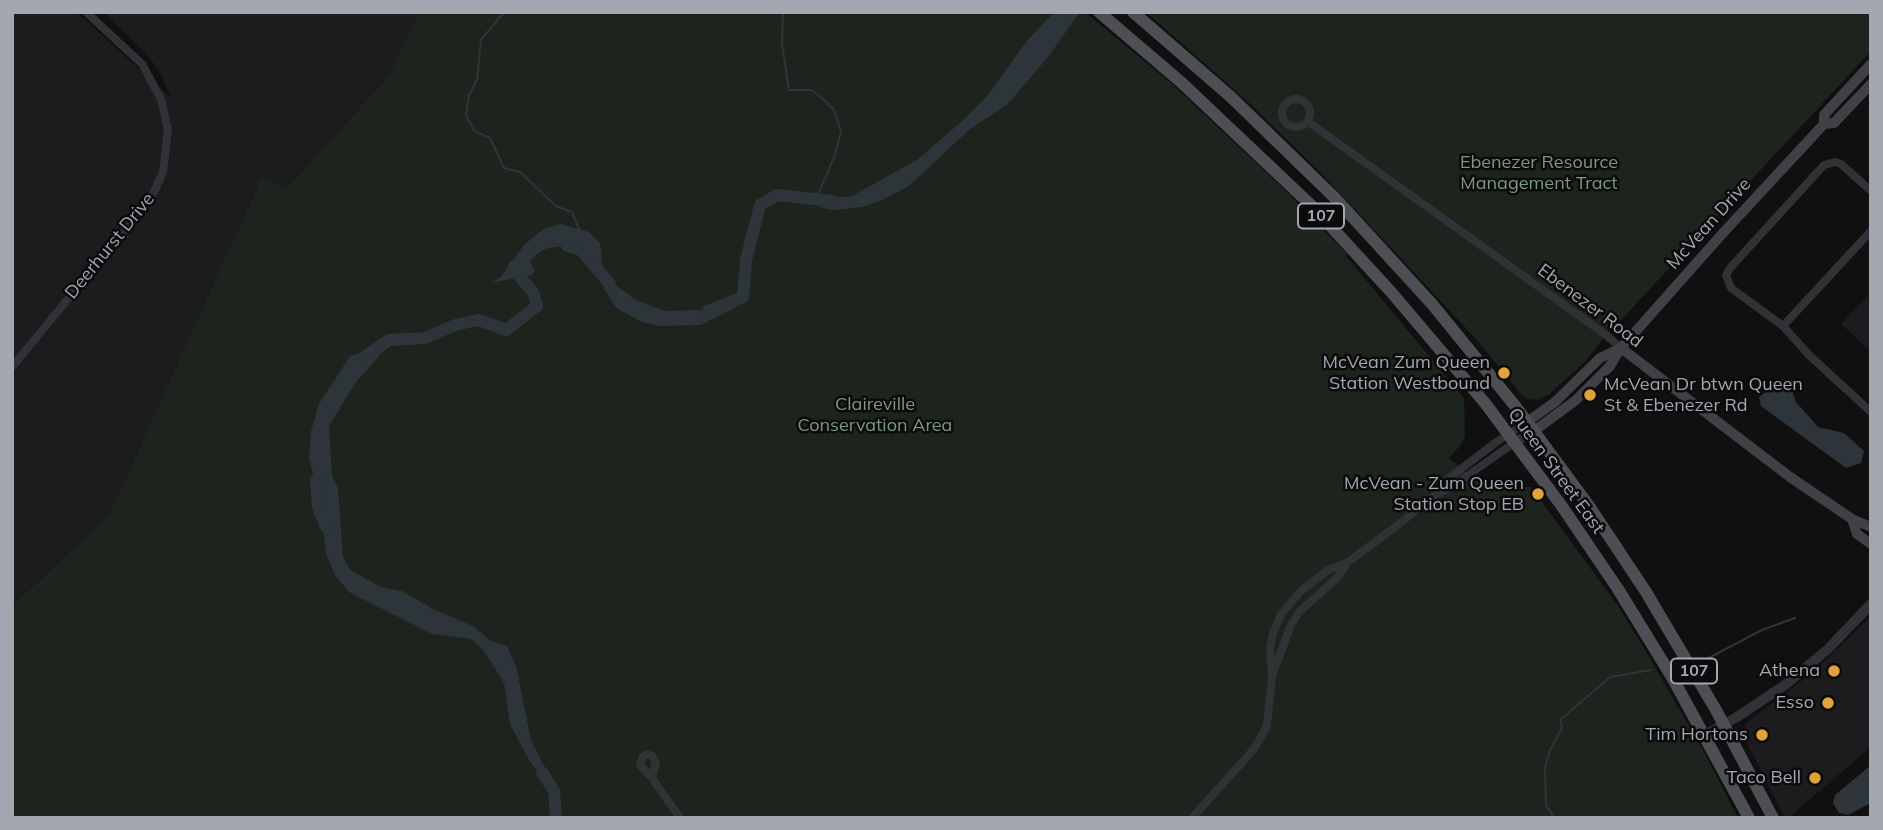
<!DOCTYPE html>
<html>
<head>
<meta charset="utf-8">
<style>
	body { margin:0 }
	#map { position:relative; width:1883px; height:830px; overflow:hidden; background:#101011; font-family:Mulish,sans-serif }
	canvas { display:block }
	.frame { position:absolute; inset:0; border:14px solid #a2a7b1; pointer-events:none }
</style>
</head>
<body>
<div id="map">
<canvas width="1883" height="830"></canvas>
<div class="frame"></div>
</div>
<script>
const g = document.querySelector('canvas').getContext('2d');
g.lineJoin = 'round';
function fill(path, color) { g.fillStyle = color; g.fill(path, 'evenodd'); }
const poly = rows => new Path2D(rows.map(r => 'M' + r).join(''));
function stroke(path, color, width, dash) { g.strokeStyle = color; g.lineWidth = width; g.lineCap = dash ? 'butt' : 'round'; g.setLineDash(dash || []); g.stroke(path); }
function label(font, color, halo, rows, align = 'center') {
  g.font = font + ' Mulish,sans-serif'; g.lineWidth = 5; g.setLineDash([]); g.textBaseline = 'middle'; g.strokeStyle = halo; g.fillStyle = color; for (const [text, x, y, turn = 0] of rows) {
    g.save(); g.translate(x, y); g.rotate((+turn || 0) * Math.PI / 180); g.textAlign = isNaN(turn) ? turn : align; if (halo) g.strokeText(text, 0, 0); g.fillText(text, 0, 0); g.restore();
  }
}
fill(poly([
	[12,12,77,12,172,99,159,71,149,57,103,12,419,12,389,75,287,188,262,176,116,499,105,518,12,606],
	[1871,292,1871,352,1841,324],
	[1871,616,1871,747,1788,818,1785,818,1745,739,1745,724,1812,673]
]), '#1c1c1e');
fill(poly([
	[419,12,1085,12,1172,84,1289,194,1347,254,1346,256,1464,398,1465,436,1460,446,1449,458,1482,485,1531,487,1618,606,1641,643,1704,752,1738,818,12,818,12,606,105,518,116,499,262,176,287,188,389,75],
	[1146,12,1871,12,1871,51,1622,319,1614,324,1586,361,1548,395,1537,400,1527,399,1521,394,1476,339,1321,173,1246,100]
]), '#1d231d');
fill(poly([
	[1054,12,1080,12,1048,57,1008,104,970,129,909,186,880,201,862,207,834,210,822,208,816,199,852,196,917,160,960,123,987,96,1026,42],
	[561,224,589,232,600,243,602,264,583,251,562,246,548,248,539,252,530,261,535,272,531,275,491,283,501,277,524,245,545,228],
	[603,269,614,284,636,300,665,311,702,310,724,305,747,292,747,297,735,308,701,325,660,326,642,322,616,308,601,283,599,271],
	[380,347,380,355,356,382,329,426,332,476,338,488,343,557,350,570,381,587,402,591,431,608,473,626,491,641,507,646,516,666,531,740,551,780,551,786,545,781,529,760,510,724,504,683,484,651,471,639,432,634,349,592,335,575,326,553,319,499,309,458,311,431,319,404,350,356],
	[1772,387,1780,389,1789,388,1794,390,1793,395,1796,402,1818,427,1844,433,1864,451,1861,463,1846,468,1761,406,1759,397],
	[1871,765,1871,803,1848,815,1839,813,1833,803,1835,795]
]), '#2d353a');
stroke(poly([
	[504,12,481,40,477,80,469,95,466,115,474,131,490,138,504,168,520,172,556,206,572,212,579,229],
	[783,12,782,44,789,90,811,90,821,97,834,110,841,132,835,155,816,199],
	[602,264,603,269],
	[1701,662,1762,630,1795,618],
	[1554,818,1546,805,1545,768,1550,750,1562,728,1560,720,1610,677,1651,670]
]), '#2d353a', 2);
stroke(poly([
	[567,246,581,250,610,284],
	[708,311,743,297,746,260,760,205,777,195,832,201],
	[366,356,389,340,425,338,455,325,479,320,506,330,537,306,533,292,513,269,514,266],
	[316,480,318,507,326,527],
	[542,772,554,791,556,818]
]), '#2d353a', 12);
stroke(poly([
	'1282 113a14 14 0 1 1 28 0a14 14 0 1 1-28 0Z',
	[1307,121,1606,335,1621,348],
	[1871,191,1841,164,1835,162,1824,165,1731,267,1726,275,1731,288,1783,326,1809,355,1871,412],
	[1783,326,1871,231],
	[12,367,141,210,154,192,163,172,168,130,161,99,142,64,86,12],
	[1436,494,1450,488,1515,442],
	[1272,676,1270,649,1273,633,1282,613,1301,591,1328,570,1348,562,1394,528,1434,496,1444,482,1495,443,1527,422],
	[652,778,656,763,652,756,647,754,643,756,640,765,652,778,680,818],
	[1192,818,1254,749,1267,726,1272,676,1290,627,1299,612,1337,578,1347,563]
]), '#313236', 8);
stroke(poly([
	[1515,442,1534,431],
	[1705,735,1737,717,1785,685,1828,649,1871,604]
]), '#313236', 10);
stroke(poly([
	[1824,124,1824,115,1871,64],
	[1621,348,1790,477,1852,519,1871,527],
	[1527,422,1555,402,1600,358,1621,348],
	[1534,431,1576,400,1610,366,1621,348,1723,233,1824,124,1834,123,1871,84],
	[1852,519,1857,534,1871,544]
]), '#3f4146', 10);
stroke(poly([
	[1099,12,1182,83,1313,207,1392,293,1485,403,1561,505,1618,589,1672,677,1749,818],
	[1133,12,1231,97,1335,198,1432,304,1516,407,1589,506,1646,592,1716,710,1773,818]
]), '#4e4f54', 12);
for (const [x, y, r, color] of [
	[1504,373,7,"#e0a239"],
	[1590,395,7,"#e0a239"],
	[1538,494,7,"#e0a239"],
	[1834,671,7,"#e0a239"],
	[1828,703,7,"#e0a239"],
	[1762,735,7,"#e0a239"],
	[1815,778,7,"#e0a239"]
]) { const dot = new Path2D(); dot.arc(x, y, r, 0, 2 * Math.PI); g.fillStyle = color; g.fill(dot); stroke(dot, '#0b0b0c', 2.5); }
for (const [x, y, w] of [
	[1321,216,46],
	[1694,671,46]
]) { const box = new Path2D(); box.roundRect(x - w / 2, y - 12.5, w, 25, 5); g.fillStyle = '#0b0b0c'; g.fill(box); stroke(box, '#a2a7b1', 2); }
label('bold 16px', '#a2a7b1', null, [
	["107",1321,216],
	["107",1694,671]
]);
label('18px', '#7b9a7b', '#0b0b0c', [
	["Ebenezer Resource",1539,163],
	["Management Tract",1539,184],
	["Claireville",875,405],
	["Conservation Area",875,426]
]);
label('18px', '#a2a7b1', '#0b0b0c', [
	["McVean Drive",1709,224,-48],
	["Deerhurst Drive",110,246,-51],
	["Ebenezer Road",1590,306,37],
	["Queen Street East",1556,471,54]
]);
label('18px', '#a2a7b1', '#0b0b0c', [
	["McVean Zum Queen",1490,363],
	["Station Westbound",1490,384],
	["McVean Dr btwn Queen",1604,385,"left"],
	["St & Ebenezer Rd",1604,406,"left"],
	["McVean - Zum Queen",1524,484],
	["Station Stop EB",1524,505],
	["Athena",1820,671],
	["Esso",1814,703],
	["Tim Hortons",1748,735],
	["Taco Bell",1801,778]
], 'right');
</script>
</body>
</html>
